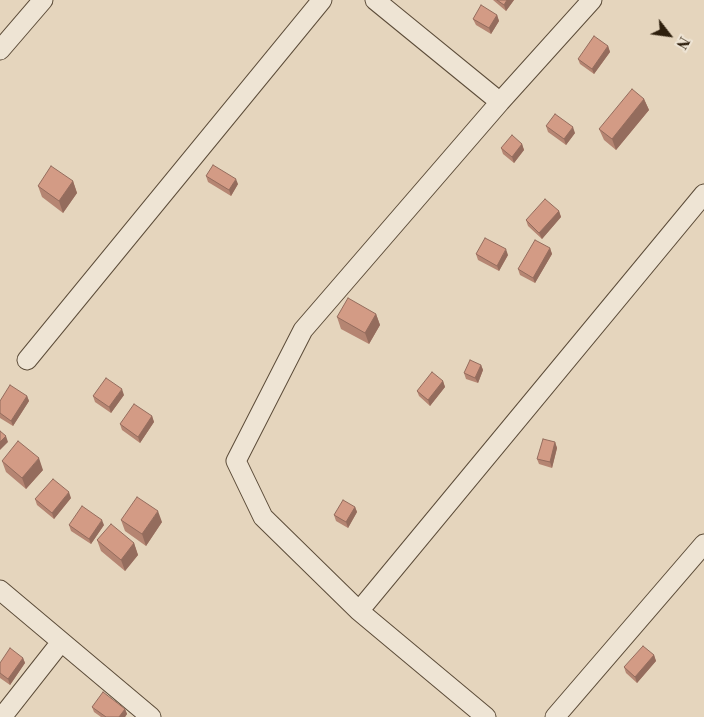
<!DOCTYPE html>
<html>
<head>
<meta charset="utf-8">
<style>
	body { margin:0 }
	#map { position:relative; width:704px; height:717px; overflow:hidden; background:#e5d5bd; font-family:"Libre Bodoni",serif }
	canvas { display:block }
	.north { position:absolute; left:644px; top:10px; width:50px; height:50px; -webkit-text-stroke:4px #eee4d4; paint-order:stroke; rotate:120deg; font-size:14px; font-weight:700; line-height:20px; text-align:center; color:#2e1f0d }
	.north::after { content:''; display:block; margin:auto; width:18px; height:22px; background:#2e1f0d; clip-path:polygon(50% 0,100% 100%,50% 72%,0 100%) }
</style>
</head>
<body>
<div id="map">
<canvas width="704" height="717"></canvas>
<div class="north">N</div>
</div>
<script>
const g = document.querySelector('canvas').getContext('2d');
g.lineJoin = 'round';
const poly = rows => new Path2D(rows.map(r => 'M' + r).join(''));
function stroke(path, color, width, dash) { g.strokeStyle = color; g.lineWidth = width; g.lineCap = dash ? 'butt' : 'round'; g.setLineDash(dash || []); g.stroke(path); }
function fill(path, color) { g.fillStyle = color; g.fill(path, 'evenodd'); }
const minor = poly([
	[375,0,500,102,303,330,236,461,263,517,359,611,486,717],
	[0,50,43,0],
	[500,102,592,0],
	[27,360,322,0],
	[0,590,151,717],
	[359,611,704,194],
	[2,717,61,642],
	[555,717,704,544]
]);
stroke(minor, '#5c4c39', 21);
stroke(minor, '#eee4d4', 19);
fill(poly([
	[493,0,514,0,506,11],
	[497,15,499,21,491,34,476,25,473,19],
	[608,46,610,52,594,74,580,64,578,59],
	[644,99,649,110,616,150,604,140,599,129],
	[546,126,575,133,566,145,548,132],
	[522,144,524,150,514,163,503,154,501,148],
	[206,176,238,184,231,196,208,182],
	[73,181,77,193,63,213,42,197,38,186],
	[559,211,561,217,542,239,528,226,526,220],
	[550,248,552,254,535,283,520,275,518,269],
	[476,254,508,255,499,271,478,260],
	[376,314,380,325,369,344,341,329,337,317],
	[481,365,483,370,478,383,466,379,464,373],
	[443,381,445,387,430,406,419,396,417,391],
	[124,395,111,413,95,402,93,396],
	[27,396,29,401,13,426,0,418,0,401],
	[152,416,154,422,140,443,122,430,120,424],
	[555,442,557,448,552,468,539,464,537,459],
	[2,461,43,470,26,489,6,472],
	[71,498,54,519,37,505,35,499],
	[355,507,357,512,348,528,336,521,334,515],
	[121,520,162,522,146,546,125,531],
	[69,525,104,525,91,544,71,531],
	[97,540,134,543,138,555,125,571,101,551],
	[654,655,656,661,637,683,626,673,624,667],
	[23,658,25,663,10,685,0,678,0,663],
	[92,707,125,709,127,714,125,717,101,717,94,712]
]), '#b58572');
fill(poly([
	[507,0,514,0,506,11,504,5],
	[497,15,499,21,491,34,489,28],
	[608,46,610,52,594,74,592,69],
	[644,99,649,110,616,150,612,139],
	[573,127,575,133,566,145,564,139],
	[522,144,524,150,514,163,512,157],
	[236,179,238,184,231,196,229,190],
	[73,181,77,193,63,213,59,201],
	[559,211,561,217,542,239,539,233],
	[550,248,552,254,535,283,533,278],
	[506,249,508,255,499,271,497,266],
	[376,314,380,325,369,344,365,333],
	[481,365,483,370,478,383,475,378],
	[443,381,445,387,430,406,428,400],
	[122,389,124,395,111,413,109,407],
	[27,396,29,401,13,426,11,421],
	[152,416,154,422,140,443,138,437],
	[6,436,8,442,0,450,0,442],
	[555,442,557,448,552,468,550,462],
	[39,458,43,470,26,489,22,478],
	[69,492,71,498,54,519,52,513],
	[355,507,357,512,348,528,346,522],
	[158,511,162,522,146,546,142,534],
	[102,520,104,525,91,544,89,539],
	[134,543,138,555,125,571,121,560],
	[654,655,656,661,637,683,635,677],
	[23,658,25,663,10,685,8,679],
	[125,709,127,714,125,717,119,717]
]), '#946c5d');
const building = poly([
	[497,0,507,0,504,5,497,0],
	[481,5,497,15,489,28,473,19,481,5],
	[594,36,608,46,592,69,578,59,594,36],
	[632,89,644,99,612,139,599,129,632,89],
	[555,114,573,127,564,139,546,126,555,114],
	[512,135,522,144,512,157,501,148,512,135],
	[213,165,236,179,229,190,206,176,213,165],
	[51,166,73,181,59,201,38,186,51,166],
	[545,199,559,211,539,233,526,220,545,199],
	[485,238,506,249,497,266,476,254,485,238],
	[535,240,550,248,533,278,518,269,535,240],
	[348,298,376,314,365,333,337,317,348,298],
	[470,360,481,365,475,378,464,373,470,360],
	[432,372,443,381,428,400,417,391,432,372],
	[106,378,122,389,109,407,93,396,106,378],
	[10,385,27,396,11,421,0,413,0,401,10,385],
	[134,404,152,416,138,437,120,424,134,404],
	[0,431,6,436,0,442,0,431],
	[543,439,555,442,550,462,537,459,543,439],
	[18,441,39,458,22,478,2,461,18,441],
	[53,479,69,492,52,513,35,499,53,479],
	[137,497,158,511,142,534,121,520,137,497],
	[343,500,355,507,346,522,334,515,343,500],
	[82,506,102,520,89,539,69,525,82,506],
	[111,524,134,543,121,560,97,540,111,524],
	[643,646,654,655,635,677,624,667,643,646],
	[10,648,23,658,8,679,0,673,0,663,10,648],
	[103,692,125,709,119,717,106,717,92,707,103,692]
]);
fill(building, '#d39b85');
stroke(building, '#946c5d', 1);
</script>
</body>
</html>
